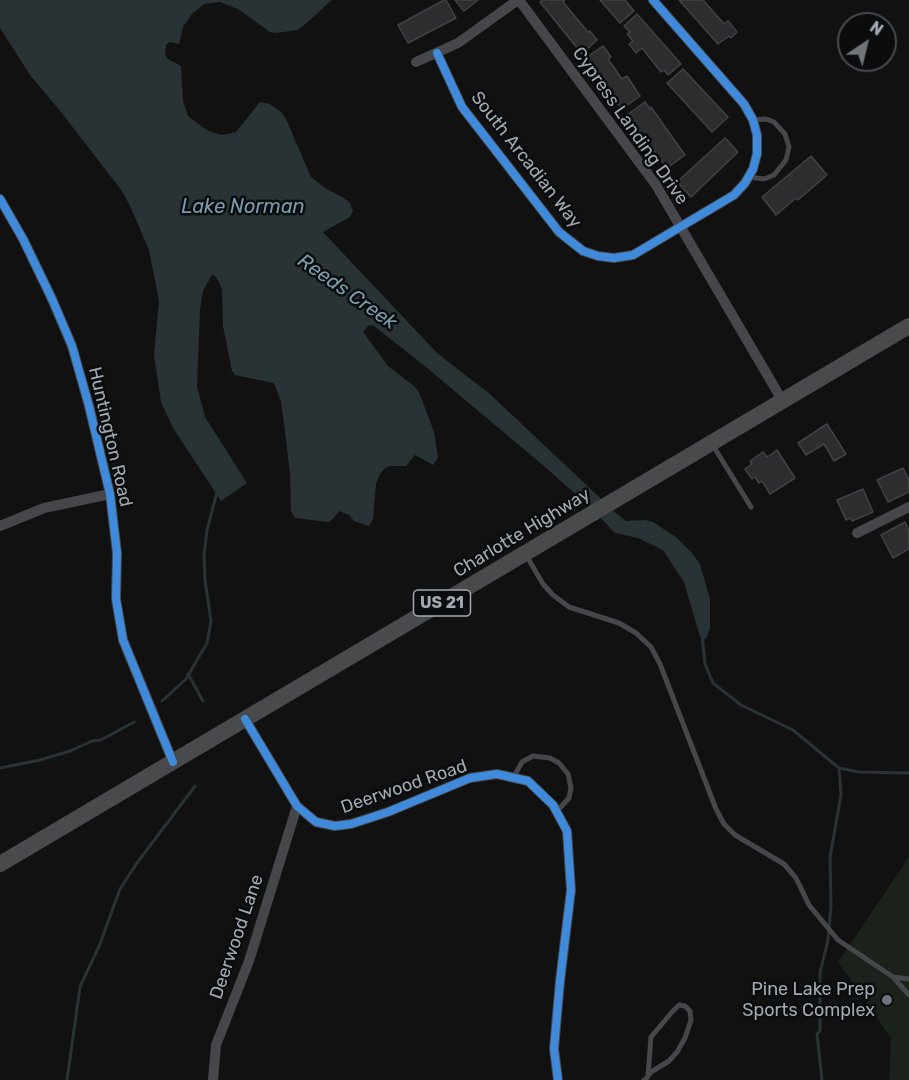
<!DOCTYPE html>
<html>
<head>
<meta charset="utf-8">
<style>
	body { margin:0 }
	#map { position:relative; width:909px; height:1080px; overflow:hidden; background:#111; font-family:Rubik,sans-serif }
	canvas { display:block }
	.north { position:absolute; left:837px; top:12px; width:60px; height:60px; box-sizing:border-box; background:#0b0c0d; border:2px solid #474b4f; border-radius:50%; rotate:35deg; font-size:16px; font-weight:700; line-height:24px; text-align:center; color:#a2a9b2 }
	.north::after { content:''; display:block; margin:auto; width:21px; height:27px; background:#6f747a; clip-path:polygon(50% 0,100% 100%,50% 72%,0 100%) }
</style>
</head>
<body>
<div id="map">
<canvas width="909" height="1080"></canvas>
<div class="north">N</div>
</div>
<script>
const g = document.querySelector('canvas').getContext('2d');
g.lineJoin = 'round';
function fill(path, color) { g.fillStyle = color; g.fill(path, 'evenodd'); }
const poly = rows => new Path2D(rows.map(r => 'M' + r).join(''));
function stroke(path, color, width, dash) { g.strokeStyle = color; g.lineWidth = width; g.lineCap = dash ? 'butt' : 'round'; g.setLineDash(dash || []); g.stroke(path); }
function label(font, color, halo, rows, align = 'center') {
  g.font = font + ' Rubik,sans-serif'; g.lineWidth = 5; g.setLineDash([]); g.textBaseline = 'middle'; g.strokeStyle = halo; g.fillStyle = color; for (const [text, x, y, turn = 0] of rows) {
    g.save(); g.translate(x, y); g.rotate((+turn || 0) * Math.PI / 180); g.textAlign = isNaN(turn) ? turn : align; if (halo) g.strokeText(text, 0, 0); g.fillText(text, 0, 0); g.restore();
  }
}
fill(poly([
	[909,857,909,1080,889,1080,891,1038,838,962]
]), '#1b211b');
fill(poly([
	[0,0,332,0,302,27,297,30,277,33,270,32,238,9,220,2,204,4,192,14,183,27,179,44,170,42,166,45,165,55,168,59,181,66,183,101,188,116,208,131,222,135,236,132,260,102,270,104,281,112,286,119,311,177,325,188,344,198,350,203,353,211,350,217,323,232,437,353,490,394,616,513,626,521,645,520,653,522,676,537,692,553,700,564,710,599,710,629,706,638,704,639,700,637,684,582,663,550,638,538,615,533,591,508,545,467,426,367,374,326,369,325,363,332,388,366,414,386,419,392,434,432,438,458,433,465,415,455,406,466,391,466,385,468,380,474,376,484,373,519,369,526,354,521,349,515,339,511,332,520,328,522,295,518,291,511,290,475,285,431,281,402,276,388,273,383,235,375,232,371,223,326,222,290,219,282,215,276,212,275,203,291,200,310,197,386,205,417,247,483,221,501,173,428,161,402,154,355,159,301,149,250,130,206,122,191,61,112,30,75,0,28]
]), '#293235');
stroke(poly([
	[702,634,705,664,713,683,741,705,793,730,839,768,859,772,909,773],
	[188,674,203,701],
	[162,701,186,679,207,643,211,621,205,580,204,555,207,530,217,492],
	[0,768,40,760,70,751,92,741,101,740,134,722],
	[67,1080,80,987,100,944,120,889,137,863,195,786],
	[822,1080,817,1034,820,1031,820,973,828,940,831,905,830,857,841,795,839,768]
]), '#293235', 3);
const building = poly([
	[444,0,446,0,456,18,408,43,398,25,444,0],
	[455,0,478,0,464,11,455,0],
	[543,0,565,0,563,2,588,32,590,31,597,40,582,54,540,2,543,0],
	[600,0,625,0,634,11,620,23,600,0],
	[679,0,703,0,724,24,728,21,737,32,731,38,729,36,718,44,679,0],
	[637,14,681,64,668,75,664,70,661,72,642,48,636,53,629,44,633,41,627,34,630,32,624,26,637,14],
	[603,46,611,57,608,59,622,79,627,76,640,96,622,109,584,59,603,46],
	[683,69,728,117,712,132,667,83,683,69],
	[645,102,650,109,651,107,685,155,667,168,627,115,645,102],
	[725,138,738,152,691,197,677,182,725,138],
	[811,156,827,175,798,200,796,198,776,215,762,197,811,156],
	[827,424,846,454,834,461,824,444,806,455,798,443,827,424],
	[777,450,795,478,770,494,762,481,759,483,755,477,752,479,745,469,752,464,750,461,763,452,767,457,777,450],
	[903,468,909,480,909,492,888,502,877,480,903,468],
	[863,489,873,512,852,521,851,518,846,520,837,500,863,489],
	[905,522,909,531,909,549,893,558,881,535,905,522]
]);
fill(building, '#2c2d2e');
stroke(building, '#404244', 1.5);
stroke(poly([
	[748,177,764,179,774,175,786,160,789,147,785,134,774,122,766,119,753,120],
	[712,444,751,507],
	[526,555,543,584,553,595,569,607,619,623,636,633,651,647,660,664,716,809,724,824,735,835,784,864,796,878,809,905,838,940,893,977,909,979],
	[513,778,522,762,533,756,550,758,559,763,568,774,571,788,569,798,557,811],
	[893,977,909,995],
	[644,1080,646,1079,648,1076,651,1072,669,1061,677,1052,685,1038,691,1020,690,1011,685,1006,679,1005,672,1012,651,1037,648,1076]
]), '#46474a', 5);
stroke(poly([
	[519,0,656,185,782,400],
	[437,53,462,107,559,232,583,251,598,256,614,258,633,255,734,195,745,183,753,169,757,154,757,135,753,120,744,104,653,0],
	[416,62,458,43,518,0],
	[0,199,23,239,52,299,72,346,89,406,110,494,117,553,116,599,123,640,173,762],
	[0,526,44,508,110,494],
	[857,533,909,507],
	[245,719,297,806,316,822,335,826,351,824,388,812,470,778,497,774,528,781,553,805,567,831,571,890,560,981,554,1049,558,1080],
	[213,1080,216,1045,249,961,297,806]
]), '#46474a', 10);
stroke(poly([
	[0,864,909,326]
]), '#484a4c', 16);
stroke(poly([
	[437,53,462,107,559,232,583,251,598,256,614,258,633,255,734,195,745,183,753,169,757,154,757,135,753,120,744,104,653,0],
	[0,199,23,239,52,299,72,346,89,406,110,494,117,553,116,599,123,640,173,762],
	[245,719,297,806,316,822,335,826,351,824,388,812,470,778,497,774,528,781,553,805,567,831,571,890,560,981,554,1049,558,1080]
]), '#408adc', 8);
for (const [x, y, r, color] of [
	[887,1000,6,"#6f747a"]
]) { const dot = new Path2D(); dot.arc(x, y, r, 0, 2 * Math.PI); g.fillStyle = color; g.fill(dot); stroke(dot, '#0b0c0d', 2); }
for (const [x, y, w] of [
	[442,603,57]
]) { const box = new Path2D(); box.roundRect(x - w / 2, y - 13, w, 26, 4.5); g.fillStyle = '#0b0c0d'; g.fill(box); stroke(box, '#a2a9b2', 1.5); }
label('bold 16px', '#a2a9b2', null, [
	["US 21",442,603]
]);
label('18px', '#a2a9b2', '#0b0c0d', [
	["Cypress Landing Drive",630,126,55],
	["South Arcadian Way",526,160,52],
	["Huntington Road",110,437,77],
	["Charlotte Highway",522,533,-31],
	["Deerwood Road",404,787,-19],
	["Deerwood Lane",237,937,-71]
]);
label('18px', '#a2a9b2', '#0b0c0d', [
	["Pine Lake Prep",875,990],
	["Sports Complex",875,1011]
], 'right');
label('italic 20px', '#7a9bac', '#0b0c0d', [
	["Lake Norman",243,207],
	["Reeds Creek",347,292,35]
]);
</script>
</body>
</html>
